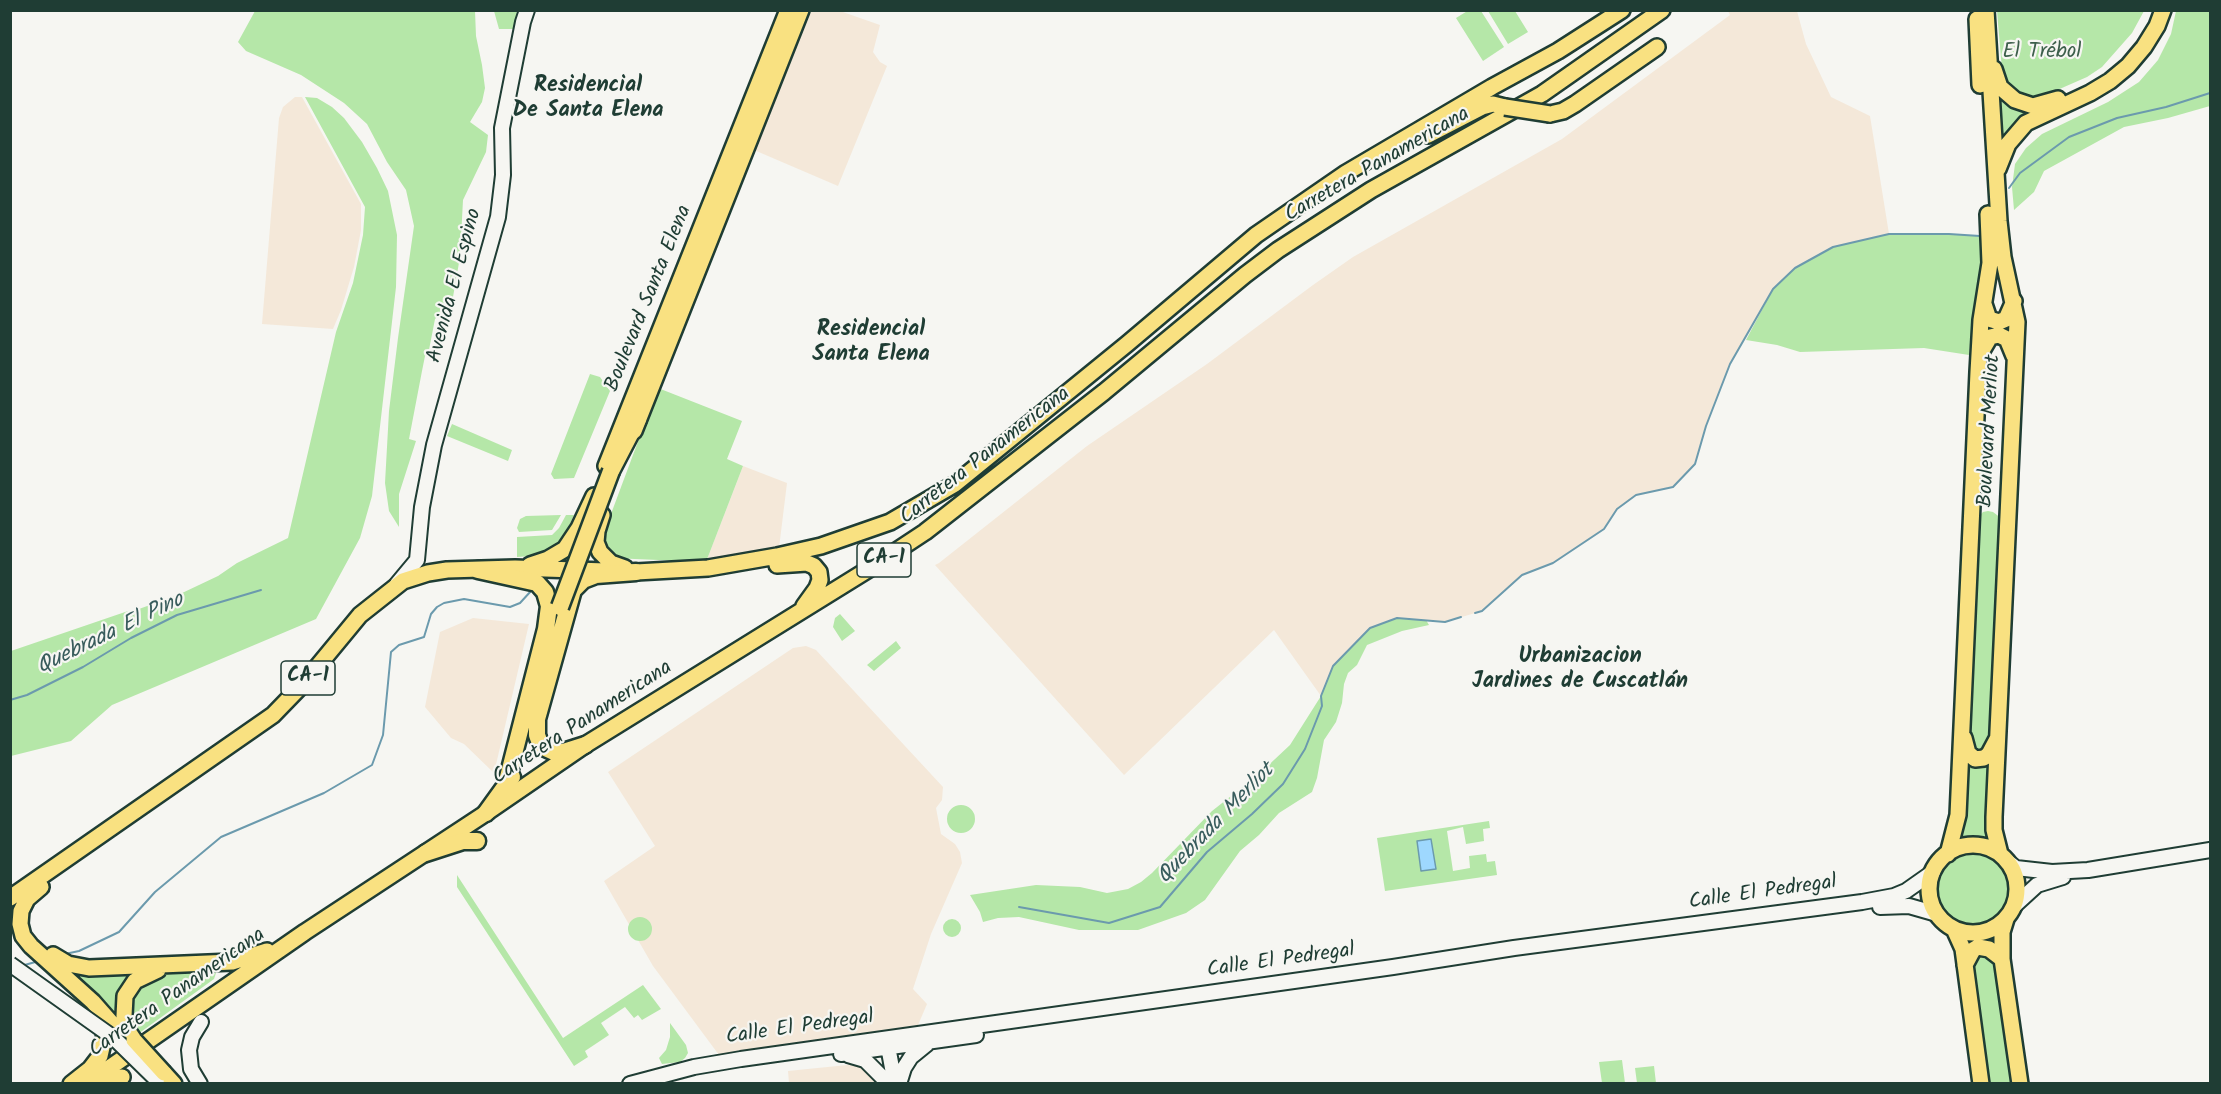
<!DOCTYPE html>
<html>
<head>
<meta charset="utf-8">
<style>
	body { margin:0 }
	#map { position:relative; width:2221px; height:1094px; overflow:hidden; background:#f6f6f2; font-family:Kalam,sans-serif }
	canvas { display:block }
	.frame { position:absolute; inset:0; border:12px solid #1f3d34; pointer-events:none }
</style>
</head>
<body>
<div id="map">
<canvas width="2221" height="1094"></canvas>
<div class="frame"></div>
</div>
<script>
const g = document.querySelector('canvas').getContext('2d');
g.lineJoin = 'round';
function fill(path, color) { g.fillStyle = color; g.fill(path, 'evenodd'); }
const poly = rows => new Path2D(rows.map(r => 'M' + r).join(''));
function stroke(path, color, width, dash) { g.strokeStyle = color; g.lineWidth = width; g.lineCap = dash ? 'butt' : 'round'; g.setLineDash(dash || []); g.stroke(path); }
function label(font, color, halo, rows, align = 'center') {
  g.font = font + ' Kalam,sans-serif'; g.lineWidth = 4.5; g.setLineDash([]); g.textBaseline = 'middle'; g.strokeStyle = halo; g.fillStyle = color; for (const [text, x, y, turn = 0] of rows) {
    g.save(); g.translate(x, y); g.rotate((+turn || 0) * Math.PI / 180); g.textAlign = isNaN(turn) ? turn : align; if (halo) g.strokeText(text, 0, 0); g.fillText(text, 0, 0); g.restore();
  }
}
fill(poly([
	[807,11,840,11,880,25,873,52,880,62,887,66,838,186,754,150],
	[1728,11,1797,11,1806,44,1831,97,1870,116,1889,234,1833,247,1773,289,1730,364,1706,426,1695,464,1673,487,1636,495,1617,509,1604,529,1553,563,1522,575,1482,611,1445,622,1397,618,1333,666,1321,696,1274,630,1124,775,935,565,939,563,1087,446,1207,364,1313,285,1353,257,1562,139,1730,15],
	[295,97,302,97,361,204,361,230,354,267,341,310,333,329,262,324,279,118,283,107],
	[743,466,787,483,779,548,733,560,706,562],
	[473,618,529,624,494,773,464,744,451,738,425,707,440,632],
	[806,646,816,650,943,787,942,800,936,808,941,834,955,844,960,852,962,863,931,934,913,989,927,1004,918,1025,719,1055,653,966,604,881,655,846,608,772,793,648],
	[857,1064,864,1066,883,1083,789,1083,788,1071]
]), '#f4e8d9');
fill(poly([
	[1469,10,1481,11,1504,47,1483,61,1456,18],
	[255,11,475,11,476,36,482,65,485,88,482,102,470,122,488,135,486,152,463,200,460,257,450,314,442,312,435,319,428,355,425,356,422,371,409,439,416,441,399,494,399,527,389,511,385,483,389,411,398,338,414,226,406,190,387,162,367,124,344,103,301,75,246,51,238,42],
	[494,11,517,11,515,29,499,29],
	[1488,11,1515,11,1528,32,1508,44],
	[1997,11,2144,11,2132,33,2102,67,2087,77,2039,98,2024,96,2009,84,2002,70],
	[2176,11,2210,11,2210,106,2168,118,2124,127,2044,171,2034,192,2014,210,2012,187,2015,164,2026,148,2042,134,2108,102,2139,82,2158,60,2171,34],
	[1994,96,2012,109,2032,114,2000,144],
	[305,97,317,98,332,107,344,118,362,142,377,168,388,191,397,235,396,287,372,496,360,538,316,619,112,705,71,741,11,756,11,651,128,611,139,609,180,594,218,576,237,563,288,538,336,332,353,283,363,235,365,207],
	[1889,234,1949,234,1980,236,1985,240,1986,261,1974,312,1969,355,1924,348,1800,352,1777,345,1746,340,1773,289,1795,268,1833,247],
	[590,374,600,377,610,391,574,478,554,479,551,474],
	[658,388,742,421,727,459,743,466,706,562,611,558,602,538],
	[452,424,512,450,508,461,447,436],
	[1988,511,1993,512,2001,518,1991,746,1986,756,1968,749,1974,521,1983,512],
	[561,515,552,530,519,532,517,528,520,519,526,516],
	[566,515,574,515,562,542,544,553,533,556,517,557,517,537,552,535,559,528],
	[840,614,855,631,842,641,833,627,835,618],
	[1397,618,1426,620,1429,625,1402,631,1367,645,1357,665,1348,673,1344,684,1342,703,1336,722,1324,740,1317,778,1312,792,1279,813,1259,835,1240,851,1205,900,1186,913,1138,930,1079,930,1019,917,998,918,983,922,980,912,970,895,1036,885,1080,887,1107,893,1128,889,1141,882,1152,873,1212,811,1259,774,1290,745,1321,696,1333,666,1370,628],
	[896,641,901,648,874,671,867,665],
	[1970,763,1990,763,1992,844,1974,840,1954,847,1965,766],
	'947 819a14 14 0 1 1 28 0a14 14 0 1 1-28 0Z',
	[1489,821,1490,828,1483,829,1484,841,1466,844,1463,827,1447,831,1453,871,1470,868,1469,856,1486,854,1487,862,1495,861,1497,875,1385,891,1377,838],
	'1937 889a36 36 0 1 1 72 0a36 36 0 1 1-72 0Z',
	[457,875,563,1038,643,985,661,1009,642,1020,638,1015,634,1018,625,1007,601,1023,609,1035,585,1051,588,1057,574,1066,457,887],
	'628 929a12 12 0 1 1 24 0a12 12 0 1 1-24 0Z',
	'943 928a9 9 0 1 1 18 0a9 9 0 1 1-18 0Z',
	[1992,951,2011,1083,1988,1083,1972,954],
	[143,969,133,980,126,1032,65,970],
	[212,969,216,973,214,979,138,1034,127,1009,133,986,165,972],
	[670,1023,686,1045,688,1053,685,1058,680,1062,662,1064,659,1058,666,1050,670,1037],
	[1622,1060,1625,1083,1602,1083,1599,1062],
	[1654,1066,1656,1083,1637,1083,1635,1068]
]), '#b5e7a8');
const water = poly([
	[1431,839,1436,869,1421,871,1417,841,1431,839]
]);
fill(water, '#9ed8fe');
stroke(water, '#6b9aad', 1.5);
stroke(poly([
	[2009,188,2020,173,2069,137,2117,118,2166,107,2210,93],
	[1475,613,1482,611,1522,575,1553,563,1604,529,1617,509,1636,495,1673,487,1695,464,1706,426,1730,364,1773,289,1795,268,1833,247,1889,234,1949,234,1980,236],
	[10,700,27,695,83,667,131,638,177,615,261,590],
	[1019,907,1109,923,1160,907,1207,852,1252,814,1283,784,1305,749,1322,706,1321,696,1333,666,1370,628,1397,618,1445,622,1461,617],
	[65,954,79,951,119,932,155,892,221,837,324,793,372,765,383,735,391,652,399,645,424,637,431,614,437,607,444,603,464,599,510,607,520,603,531,591],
	[21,966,39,961]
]), '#6b9aad', 2);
const secondary = poly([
	[397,584,417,560,422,507,434,445,498,217,503,175,502,128,523,22,527,10],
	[2007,861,2016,868,2052,872,2088,870,2210,850],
	[2014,906,2037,885,2063,877],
	[1880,907,1909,906,1937,914],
	[887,1041,895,1084],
	[841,1054,976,1035],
	[848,1055,865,1060,889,1084],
	[200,1084,191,1069,189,1050,192,1037,201,1022],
	[630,1084,694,1067,741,1059,1393,967,1514,948,1862,902,1894,896,1906,891,1933,872],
	[899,1084,904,1068,911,1057,927,1044]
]);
const primary = poly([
	[1986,10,1999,221,2003,257,2017,322,1994,817,1994,830,2000,854],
	[1977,19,1980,85],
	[1994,69,2000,87,2015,100,2033,106,2058,99],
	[1550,114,1563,111,1575,104,1657,47],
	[1428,135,1482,107,1493,104,1505,107],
	[1998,169,2008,144,2026,123,2090,93,2110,81,2128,66,2144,47,2157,26,2163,10],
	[1984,304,1989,319,1999,322,2006,319,2014,301],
	[1980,354,1990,337,1999,335,2007,339,2014,356],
	[634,431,801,10],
	[606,466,788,10],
	[602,515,597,531,596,542,600,552,611,563,625,568],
	[530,565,548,559,565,549,579,528,594,496],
	[777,565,807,563,814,566,819,572,820,580,817,588,804,606],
	[1964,738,1968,753,1975,759,1984,758,1989,754,1997,739],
	'1929 889a44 44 0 1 1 88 0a44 44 0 1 1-88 0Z',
	[1948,854,1958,815,1978,372,1981,320,1990,263,1988,214],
	[41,887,27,899,21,911,20,924,23,936,31,946,93,1002,130,1044],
	[10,898,273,715,303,684,360,615,403,581,428,573,447,570,515,568,636,572,708,568,777,556,821,546,890,522,955,484,1127,344,1256,235,1346,173,1492,87,1558,51,1622,10],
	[2006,919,2002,932,2002,959,2020,1084],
	[1954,929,1963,949,1981,1084],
	[53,955,68,964,89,968,232,962,267,951],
	[1965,965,1973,950,1978,947,1989,949,2002,959],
	[134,1040,128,1031,124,1016,125,996,135,981,158,970],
	[164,1073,174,1084],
	[71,1084,90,1069,100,1056,105,1034,103,1025,99,1020],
	[86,1084,305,932,486,813,585,745,869,569,925,532,1104,392,1245,275,1278,250,1371,190,1542,94,1662,10],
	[106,1084,122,1077]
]);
const trunk = poly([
	[611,471,638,419],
	[478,570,537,583,545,592,549,606,546,629,506,785],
	[585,745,563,752,554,752,541,746,537,735,537,719,573,590,583,580,596,575,636,572],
	[486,813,512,777],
	[426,853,463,841,477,841]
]);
stroke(secondary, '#1f3d34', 18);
stroke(primary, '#1f3d34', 20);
stroke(trunk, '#1f3d34', 21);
stroke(secondary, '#f6f6f2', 14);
stroke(primary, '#f9e181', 15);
stroke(trunk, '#f9e181', 16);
const secondaryBridge = poly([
	[10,964,114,1038,157,1080]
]);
const primaryBridge = poly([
	[1505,107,1550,114],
	[134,1040,164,1073]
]);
const trunkBridge = poly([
	[560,607,611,471]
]);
stroke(secondaryBridge, '#1f3d34', 18, []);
stroke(primaryBridge, '#1f3d34', 20, []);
stroke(trunkBridge, '#1f3d34', 21, []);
stroke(secondaryBridge, '#f6f6f2', 14);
stroke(primaryBridge, '#f9e181', 15);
stroke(trunkBridge, '#f9e181', 16);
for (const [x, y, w] of [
	[884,560,54],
	[308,678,54]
]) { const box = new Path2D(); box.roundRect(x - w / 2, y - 17, w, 34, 4.5); g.fillStyle = '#f6f6f2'; g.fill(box); stroke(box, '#1f3d34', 1.5); }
label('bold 20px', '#1f3d34', null, [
	["CA-1",884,560],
	["CA-1",308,678]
]);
label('21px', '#3d5f4b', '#f6f6f2', [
	["El Trébol",2042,53]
]);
label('21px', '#1f3d34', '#f6f6f2', [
	["Carretera Panamericana",1378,166,-30],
	["Avenida El Espino",456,286,-75],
	["Boulevard Santa Elena",650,299,-68],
	["Boulevard Merliot",1991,431,-87],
	["Carretera Panamericana",986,457,-38],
	["Carretera Panamericana",583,724,-33],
	["Calle El Pedregal",1763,894,-8],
	["Calle El Pedregal",1281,962,-8],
	["Carretera Panamericana",178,994,-35],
	["Calle El Pedregal",800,1029,-8]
]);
label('bold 22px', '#1f3d34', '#f6f6f2', [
	["Residencial",588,87],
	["De Santa Elena",588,112],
	["Residencial",871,331],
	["Santa Elena",871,356],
	["Urbanizacion",1580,658],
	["Jardines de Cuscatlán",1580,683]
]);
label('italic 22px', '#385c5c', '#f6f6f2', [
	["Quebrada El Pino",111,635,-26],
	["Quebrada Merliot",1217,825,-46]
]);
</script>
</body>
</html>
